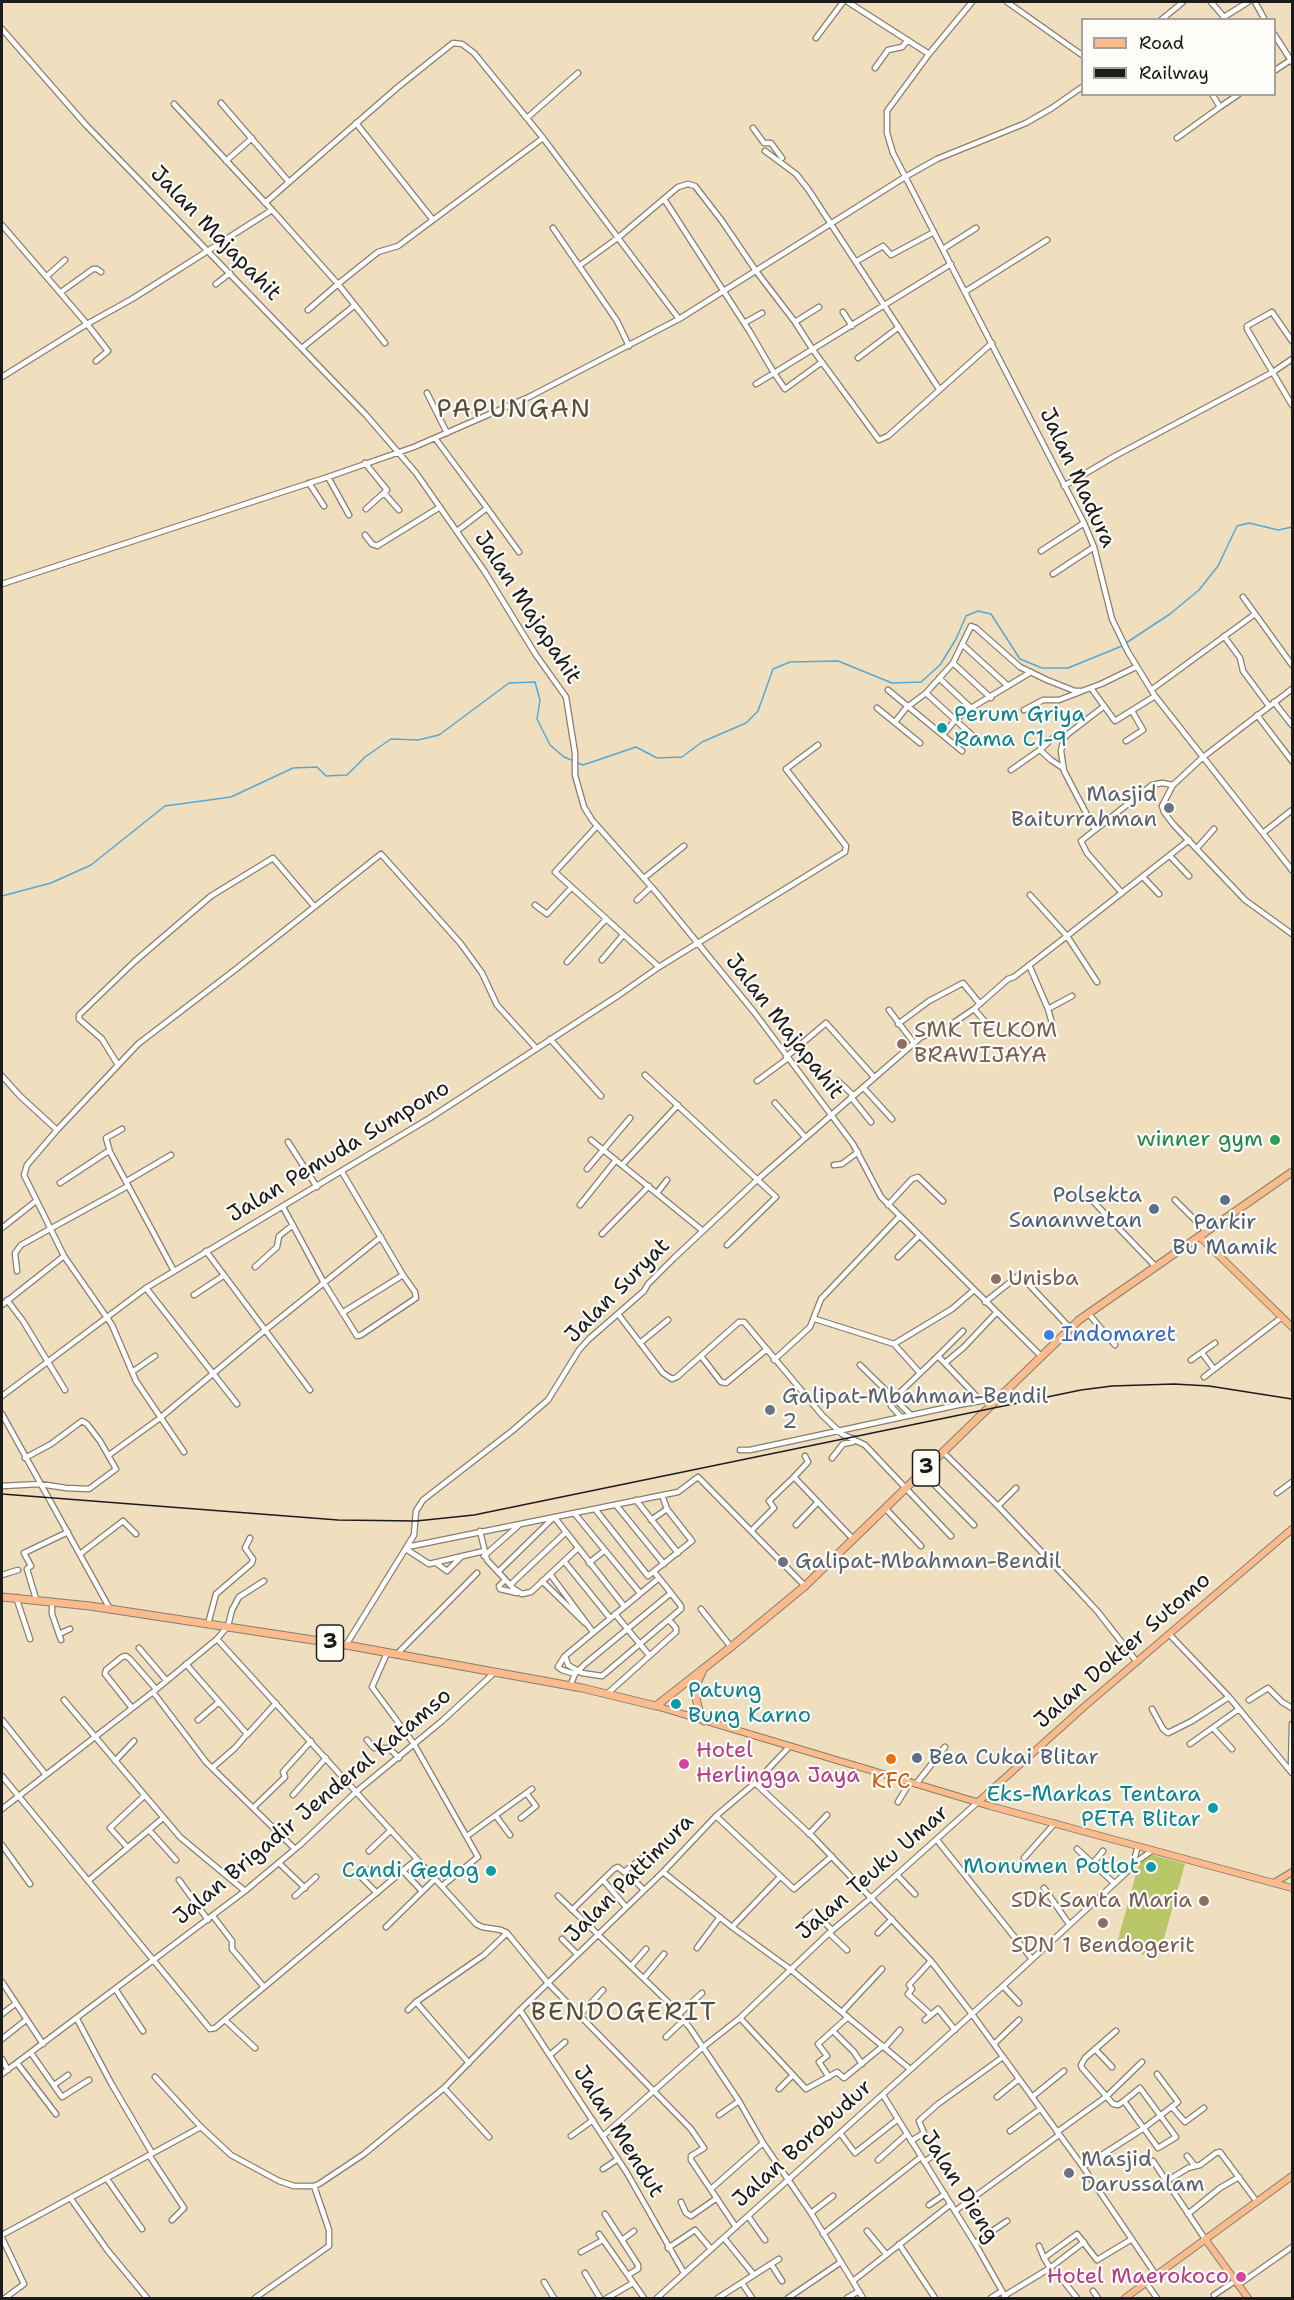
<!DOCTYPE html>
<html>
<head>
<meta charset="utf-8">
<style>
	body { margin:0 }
	#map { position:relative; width:1294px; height:2300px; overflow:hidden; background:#f0dfbf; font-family:"Shantell Sans",sans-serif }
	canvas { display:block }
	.frame { position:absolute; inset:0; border:3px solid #1c1c1c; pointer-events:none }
	.legend { position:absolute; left:1081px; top:18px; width:195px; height:78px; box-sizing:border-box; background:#fdfcf7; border:2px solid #a3a29f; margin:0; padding:8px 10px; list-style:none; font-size:18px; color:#1c1c1c }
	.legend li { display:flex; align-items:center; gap:12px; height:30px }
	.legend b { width:30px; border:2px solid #a3a29f }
</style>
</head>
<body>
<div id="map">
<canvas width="1294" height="2300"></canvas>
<div class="frame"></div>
<ul class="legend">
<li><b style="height:8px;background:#fbbb8d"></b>Road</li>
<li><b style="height:8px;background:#1c1c1c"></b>Railway</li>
</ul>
</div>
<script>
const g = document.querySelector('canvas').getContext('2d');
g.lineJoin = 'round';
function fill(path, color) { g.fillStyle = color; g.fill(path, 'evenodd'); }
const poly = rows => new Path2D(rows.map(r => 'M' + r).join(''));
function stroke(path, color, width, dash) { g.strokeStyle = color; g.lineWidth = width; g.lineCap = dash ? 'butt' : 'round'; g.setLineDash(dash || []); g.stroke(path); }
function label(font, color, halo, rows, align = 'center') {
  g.font = font + ' "Shantell Sans",sans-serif'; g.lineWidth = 4.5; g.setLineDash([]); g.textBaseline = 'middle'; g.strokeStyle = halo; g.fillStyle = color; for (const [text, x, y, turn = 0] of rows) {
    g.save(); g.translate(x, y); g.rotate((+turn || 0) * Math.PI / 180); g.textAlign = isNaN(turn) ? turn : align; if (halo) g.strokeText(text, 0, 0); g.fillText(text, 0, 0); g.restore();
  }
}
fill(poly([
	[1142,1852,1185,1864,1158,1959,1116,1947]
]), '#b8c668');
stroke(poly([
	[1126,643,1170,614,1199,590,1218,566,1237,526,1249,523,1278,530,1292,527],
	[578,763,583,765,636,747,657,758,682,757,702,742,746,723,758,711,773,669,790,662,838,661,892,683,921,682,940,665,956,639,966,616,978,611,991,614,1020,659,1042,668,1068,668,1122,646],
	[2,896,51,883,91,865,165,806,231,797,293,768,317,767,326,776,347,775,365,757,391,739,418,740,439,735,509,683,535,682,540,700,537,719,550,745,564,757,574,761]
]), '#58a7d2', 1.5);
const minor = poly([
	[848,2,929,54,887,111,887,133,893,153,1084,523,1094,547,1112,619,1128,652,1155,696,1292,870],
	[1007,2,1082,55],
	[1211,2,1224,17,1248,2],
	[1255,2,1265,20],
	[1161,20,1183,2],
	[2,29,85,124,366,415,416,473,485,572,536,655,566,697,575,753,575,775,584,807,592,820,656,892,754,1012,853,1144,881,1197,1041,1356],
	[1274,34,1292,62],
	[816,38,843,2],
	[929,54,972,2],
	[875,68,888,50,902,47,908,40],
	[1274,71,1292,59],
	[1212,94,1220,107,1239,94],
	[221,103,289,182],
	[174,104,272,210],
	[527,118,578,73],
	[356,123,433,220],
	[753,128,764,143,771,143,782,158],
	[1177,138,1220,107],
	[765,151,796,174,808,189,939,389],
	[226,161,252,138],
	[664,199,750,332,774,373,951,264],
	[265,203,398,87,453,43,462,44,474,53,543,138],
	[2,225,87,324,132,299,272,210,338,284,378,252,398,246,543,138,679,319],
	[553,228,617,321,629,346],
	[943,249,976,228],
	[857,261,883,246,891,255,934,232],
	[579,266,619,237,678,187,688,184,695,186,722,221,756,271,795,322,813,350,879,440,888,436,992,343],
	[47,276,65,260],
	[216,284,230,273],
	[966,291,1047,240],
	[61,292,93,269,97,269,101,272],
	[308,310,338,284,385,343],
	[843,312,852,326],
	[795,322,819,307],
	[744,323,762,313],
	[1292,341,1272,312,1247,326,1247,329,1292,405],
	[302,348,355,305],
	[858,358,899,327],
	[2,377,87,324,108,351,96,361],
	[756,384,774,373,785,389,822,362],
	[427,393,447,433],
	[435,438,487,508,457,531],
	[365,463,387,490,366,509],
	[328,477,349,515],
	[309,483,324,506],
	[1064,486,1115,456,1273,372,1292,359],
	[384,493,399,510],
	[487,508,519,552],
	[365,535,372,544,377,546,440,507],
	[1041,551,1084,523],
	[1053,574,1094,547],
	[2,584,328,477,414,447,529,397,679,319,905,177,937,159,1026,123,1052,108,1082,87],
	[1243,597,1292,665],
	[1224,636,1240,658,1243,671,1269,706],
	[962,644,1008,686],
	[953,663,991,698],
	[939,678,971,708],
	[1091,688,1115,721,1155,696],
	[1292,689,1202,758,1173,785,1162,806,1164,812,1173,824,1245,900,1292,934],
	[888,690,962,751],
	[1151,690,1255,614],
	[926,693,974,737],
	[1274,702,1292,725],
	[877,708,920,743],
	[1024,710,1043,700,1059,700,1080,692],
	[1257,715,1292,761],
	[895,722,906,708,926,693,953,663,971,626,976,628,1020,667,1047,680,1075,691,1082,691,1101,684,1136,667],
	[943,735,955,720,971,708,1031,672],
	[1126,741,1143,730,1132,711],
	[1040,750,1051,760,1063,768],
	[1011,770,1041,749,1055,736,1068,734],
	[597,826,555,872,659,967],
	[1095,830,1064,771,1061,751,1064,738,1068,734,1103,707],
	[1263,833,1292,810],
	[1197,848,1214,829],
	[1170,856,1189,876],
	[1143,877,1159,894],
	[644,878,684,846],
	[1122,893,1087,853,1081,841,1152,785,1162,783,1173,785],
	[1030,895,1067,936,1097,982],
	[637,900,651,887],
	[535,905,547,914,571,888],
	[602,960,623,935],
	[567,962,606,919],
	[1029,965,1048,1009,1052,1023],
	[974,1009,995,1033],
	[1048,1009,1072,996],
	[889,1010,914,1043],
	[898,1024,929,1001,963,983,980,1004],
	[550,1039,601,1096],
	[786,1057,826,1023,874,1077],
	[118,1065,102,1039,79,1019,79,1015,134,962,211,896,273,858,314,906],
	[645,1075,776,1197,727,1245],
	[2,1076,20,1096,57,1130,138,1044,236,969,381,854,461,944,482,973,497,1005,536,1048],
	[757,1081,787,1059],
	[838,1081,853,1095],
	[863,1087,892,1119],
	[851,1097,871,1122],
	[775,1103,805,1137],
	[57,1130,27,1165,24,1175,64,1256,112,1325,136,1381,184,1452],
	[591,1140,703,1231],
	[288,1142,317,1187],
	[110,1152,106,1138,122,1129],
	[622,1165,678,1105],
	[834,1165,842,1164,858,1152],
	[587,1169,630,1118],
	[342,1172,403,1275,342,1313],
	[127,1181,171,1155],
	[60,1183,107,1152,110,1152,174,1271],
	[657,1193,667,1180],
	[1087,1195,1155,1266],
	[1175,1200,1206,1231],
	[580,1205,616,1160],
	[888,1205,912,1179,918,1177,943,1201],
	[283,1207,324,1283,357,1336,361,1335,416,1298,415,1292,403,1275],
	[2,1228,36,1201],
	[602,1234,649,1186],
	[206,1251,310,1390],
	[898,1257,919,1236],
	[255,1267,277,1247,279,1236,293,1225],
	[17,1271,15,1253,21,1245,128,1186],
	[146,1288,237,1404],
	[194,1295,223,1276],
	[7,1300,23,1321,65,1390],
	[985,1302,1018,1276,1021,1276,1070,1328],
	[2,1305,64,1256],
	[1088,1313,1115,1345],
	[618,1314,663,1373,672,1379,677,1377,739,1322,744,1322,822,1415,842,1434,865,1445,951,1536],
	[815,1319,894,1344,920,1373],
	[640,1343,668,1320],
	[894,1344,952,1309,974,1290],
	[1202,1353,1214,1369],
	[701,1356,721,1382,726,1383,767,1349],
	[938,1356,963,1331],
	[774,1360,810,1327,821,1299,899,1217],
	[1191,1360,1215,1343],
	[945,1363,964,1347,996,1313],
	[860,1365,911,1415],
	[132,1372,155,1356],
	[1204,1377,1282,1317],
	[2,1396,146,1288,430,1118,619,995,659,967,845,852,846,846,786,769,818,745],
	[2,1414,110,1609],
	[901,1417,891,1406,890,1402,938,1356,980,1400],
	[740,1450,750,1450,958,1405,998,1398],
	[943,1452,998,1506,1074,1586,1098,1612,1137,1662],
	[109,1455,160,1418,264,1331,381,1237],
	[805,1456,808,1462,794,1477,853,1539],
	[832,1458,843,1444,853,1442,853,1438],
	[922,1472,974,1525],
	[2,1486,40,1484,66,1488,89,1489,116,1469,100,1441,87,1424,82,1421,51,1444,25,1458],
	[1277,1493,1292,1482],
	[636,1500,678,1553],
	[616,1505,664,1564],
	[998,1506,1016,1488],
	[885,1508,921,1546],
	[595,1509,648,1576,692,1541,667,1509,662,1495],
	[575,1514,640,1593],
	[555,1518,624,1606],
	[651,1520,667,1509],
	[796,1525,818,1502],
	[752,1530,774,1508,769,1501,794,1477],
	[480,1531,487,1560,514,1589,522,1594,531,1592,577,1549],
	[407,1547,678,1492,698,1477,805,1586],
	[406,1549,429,1564,484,1551],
	[80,1554,123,1521,136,1534],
	[484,1556,518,1526],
	[564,1561,610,1618],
	[436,1563,447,1571,461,1557],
	[589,1563,604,1551],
	[498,1572,552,1519],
	[654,1572,659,1578,671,1593,681,1606,681,1609,602,1676,582,1673,568,1665,565,1656,659,1578],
	[550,1574,593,1632],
	[2,1575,18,1570],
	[505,1580,499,1586,500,1589,517,1593],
	[542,1581,585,1623],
	[510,1585,565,1533],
	[16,1597,30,1639],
	[36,1599,27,1569,31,1566,24,1553,68,1532],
	[52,1601,52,1614,61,1640],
	[701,1609,731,1647],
	[615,1614,649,1655],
	[208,1624,216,1594,252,1563,253,1559,245,1548,250,1538],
	[59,1634,70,1629],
	[1170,1635,1229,1697,1292,1773],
	[217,1639,476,1924,482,1927,501,1930,507,1933,548,1983,691,2129,704,2148,691,2156,691,2160,736,2227],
	[346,1645,414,1535,416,1511,423,1500,512,1431,548,1400,579,1350,589,1339,644,1291,648,1284,673,1259,757,1180,921,1037,946,1028,974,1009,1008,979,1014,977,1067,936,1189,840],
	[139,1648,166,1680],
	[387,1653,372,1687,414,1744,478,1857,442,1886],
	[396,1655,477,1573],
	[564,1657,558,1667,562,1670,575,1674],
	[186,1664,247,1734,235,1748,212,1768],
	[570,1686,575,1674,585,1664,671,1593],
	[153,1692,206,1762,295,1849],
	[608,1693,676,1632,676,1628,669,1620],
	[64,1700,180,1837,245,1891],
	[1249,1700,1268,1688,1282,1702,1292,1708],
	[132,1708,105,1674,106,1670,122,1657,126,1656,130,1659,156,1689],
	[1152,1709,1163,1729,1168,1733,1192,1721,1229,1697],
	[2,1720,46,1775],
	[198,1720,219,1702],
	[1213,1728,1232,1749],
	[247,1735,276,1703],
	[367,1740,374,1748,389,1748,399,1758],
	[1190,1744,1239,1709],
	[115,1761,134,1741],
	[1291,1769,1292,1724],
	[2,1776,210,2029,215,2028,417,1859],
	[755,1783,814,1838,931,1961,972,2014,1083,2167,1156,2275],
	[916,1784,945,1747],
	[293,1795,326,1758],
	[898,1802,910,1782],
	[253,1808,285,1777,283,1772,311,1741],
	[2,1809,153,1692,217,1639,228,1626,232,1610,239,1597,264,1581],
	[496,1816,510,1835],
	[716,1816,794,1889,832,1856],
	[521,1818,536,1806,527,1794],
	[149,1830,176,1860],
	[809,1834,827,1815],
	[467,1836,532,1789],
	[937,1840,1032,1959],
	[2,1845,30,1884],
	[128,1848,110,1828,144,1796],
	[1077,1849,1114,1883],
	[369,1851,391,1830],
	[1024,1858,1055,1823],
	[1094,1862,1103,1851],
	[279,1863,305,1888],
	[1133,1864,1153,1850],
	[371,1868,362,1878,377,1893],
	[404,1872,420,1889],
	[663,1872,732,1927,790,1969,910,2069],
	[897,1875,915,1894],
	[179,1880,208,1920],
	[603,1880,626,1907],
	[634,1880,644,1890],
	[88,1881,163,1818],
	[1044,1888,1069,1924],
	[295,1896,316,1877],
	[558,1896,668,2002,690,2028,739,2101,763,2143,811,2213,863,2298],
	[572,1910,614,1869,618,1867,624,1872,646,1855],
	[213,1916,232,1941,232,1949,264,1987],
	[806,1919,814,1912,832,1930],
	[386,1927,435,1879],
	[732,1927,780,1877],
	[829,1933,847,1950],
	[878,1933,892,1919],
	[562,1939,577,1954],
	[697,1948,720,1917],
	[631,1966,646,1949],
	[644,1978,664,1954],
	[2,1982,43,2044],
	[1003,1986,1019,2003],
	[116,1990,143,2031],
	[408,2010,416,2002],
	[520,2010,627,2173,684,2273],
	[842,2012,882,1969],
	[2,2014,15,2004],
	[679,2014,702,1993],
	[930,2014,908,1994,912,1989,909,1985,931,1961],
	[580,2015,603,1990],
	[740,2018,806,2089,837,2072,844,2078,883,2046],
	[77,2019,111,2083,152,2153],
	[225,2020,255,2048],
	[925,2020,938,2009,955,2030],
	[833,2031,854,2052,862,2064],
	[1116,2031,1085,2058,1081,2065,1082,2068,1113,2104,1118,2105,1124,2101,1158,2148,1176,2137,1140,2088,1124,2101],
	[666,2037,684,2020],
	[2,2039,26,2020],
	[994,2044,1019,2020],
	[885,2047,900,2030],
	[1095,2049,1112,2067],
	[31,2053,62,2097,89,2080],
	[550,2055,565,2042],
	[2,2059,8,2070],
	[17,2063,56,2114],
	[469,2063,416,2002,484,1955,507,1933],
	[2,2074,245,1891,301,1844,357,1791,442,1721,494,1673],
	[155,2077,201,2127],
	[829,2077,819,2062,827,2056,818,2044,848,2017],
	[54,2085,68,2075],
	[444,2088,489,2137],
	[779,2089,793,2075],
	[883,2095,976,2245,1006,2298],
	[997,2097,1019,2079],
	[1032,2097,1064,2071],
	[1172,2107,1185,2122,1204,2108],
	[719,2115,739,2101],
	[1010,2131,1040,2109],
	[1057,2132,1107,2096,1142,2062],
	[840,2133,855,2153,898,2119],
	[571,2136,593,2120],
	[603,2136,702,2048,740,2018,829,1933,872,1897,978,1802],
	[911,2141,924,2133,919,2121,921,2119,938,2104,1003,2057],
	[149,2155,184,2208,172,2220],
	[1187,2156,1195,2166],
	[878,2160,907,2134],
	[1153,2161,1205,2239],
	[924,2162,938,2152],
	[1083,2167,1144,2128,1178,2102,1157,2074],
	[603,2169,618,2159],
	[107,2179,142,2229],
	[1167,2181,1188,2168,1200,2165,1216,2153,1220,2152,1257,2202],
	[711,2189,763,2143],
	[71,2199,108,2251,147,2298],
	[681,2202,686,2213,691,2216,717,2198],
	[929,2205,945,2194],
	[955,2211,1059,2135],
	[811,2213,833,2196],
	[605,2214,638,2265,638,2269,628,2275],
	[1188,2214,1220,2188,1239,2177],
	[748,2216,765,2240],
	[867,2231,886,2254],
	[599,2234,644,2298],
	[823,2234,921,2157],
	[2,2235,201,2127,231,2155,279,2181,294,2186,314,2186,319,2184,364,2154,444,2088,520,2010,663,1872,716,1816,755,1783,789,1747],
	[2,2238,24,2284,5,2298],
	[724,2238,754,2275],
	[622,2240,634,2231],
	[975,2243,1007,2221],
	[899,2244,935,2298],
	[1039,2246,1044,2258],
	[668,2248,695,2230,711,2249],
	[581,2252,603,2240],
	[771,2264,779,2259],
	[1050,2268,1084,2242],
	[585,2273,600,2298],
	[853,2281,951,2204],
	[544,2282,554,2298],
	[742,2283,752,2298],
	[1065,2283,1077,2298],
	[1146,2283,1157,2298],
	[1238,2285,1292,2247],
	[1093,2291,1098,2298],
	[1214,2295,1235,2281],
	[1004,2296,1050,2268,1044,2258,1077,2234,1097,2260,1132,2239],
	[255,2298,329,2246,329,2230,314,2186],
	[607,2298,633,2283],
	[657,2298,1003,1986,1129,1870,1133,1864,1138,1846],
	[718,2298,771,2264,782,2281],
	[788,2298,841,2262],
	[847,2298,859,2291],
	[991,2298,1002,2291]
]);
const major = poly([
	[1199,1236,1292,1327],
	[656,1706,990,1806,1292,1888],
	[978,1802,1085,1706,1292,1529],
	[1274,1883,1292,1872],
	[1205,2239,1248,2298],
	[1125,2298,1292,2176]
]);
const highway = poly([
	[2,1597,90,1606,346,1645,582,1688,656,1706,731,1647,805,1586,1079,1320,1292,1172],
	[702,1672,696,1685,696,1698,699,1711,704,1721]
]);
stroke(minor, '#867e6e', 7);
stroke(major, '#867e6e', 8);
stroke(highway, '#867e6e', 9);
stroke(minor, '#fff', 4.5);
stroke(major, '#fbbb8d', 6);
stroke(highway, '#fbbb8d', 7);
stroke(poly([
	[2,1494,338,1520,416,1521,474,1515,1081,1390,1112,1386,1174,1384,1209,1386,1292,1399]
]), '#1c1c1c', 1.5);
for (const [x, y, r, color] of [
	[942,728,6,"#0f9aa8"],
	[1169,808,6,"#6b7280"],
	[902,1044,6,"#8d6e63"],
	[1275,1140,6,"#2e9e5b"],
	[1225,1200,6,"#5c6f8a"],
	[1154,1209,6,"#5c6f8a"],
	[996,1279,6,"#8d6e63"],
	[1049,1335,6,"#3f7fe0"],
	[770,1410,6,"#6b7280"],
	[783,1562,6,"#6b7280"],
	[676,1704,6,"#0f9aa8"],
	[917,1758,6,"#5c6f8a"],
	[891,1759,6,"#e8710a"],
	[684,1764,6,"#d1479c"],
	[1213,1808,6,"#0f9aa8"],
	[1151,1867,6,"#0f9aa8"],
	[491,1871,6,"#0f9aa8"],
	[1204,1901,6,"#8d6e63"],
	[1103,1923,6,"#8d6e63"],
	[1069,2173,6,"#6b7280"],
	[1241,2277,6,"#d1479c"]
]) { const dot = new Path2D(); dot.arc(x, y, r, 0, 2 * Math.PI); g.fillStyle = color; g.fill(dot); stroke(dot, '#fdfcf7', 2); }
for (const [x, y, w] of [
	[926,1468,27],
	[330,1643,27]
]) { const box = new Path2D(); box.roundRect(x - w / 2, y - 18, w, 36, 4.5); g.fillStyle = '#fdfcf7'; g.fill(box); stroke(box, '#1c1c1c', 1.5); }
label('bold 21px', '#1c1c1c', null, [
	["3",926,1468],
	["3",330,1643]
]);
label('22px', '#1c1c1c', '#fdfcf7', [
	["Jalan Majapahit",215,234,46],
	["Jalan Madura",1077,478,65],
	["Jalan Majapahit",527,608,57],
	["Jalan Majapahit",784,1027,52],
	["Jalan Pemuda Sumpono",339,1152,-31],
	["Jalan Suryat",618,1291,-45],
	["Jalan Dokter Sutomo",1123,1651,-41],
	["Jalan Brigadir Jenderal Katamso",313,1807,-40],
	["Jalan Teuku Umar",873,1873,-41],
	["Jalan Pattimura",630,1879,-45],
	["Jalan Mendut",618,2132,58],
	["Jalan Borobudur",803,2144,-42],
	["Jalan Dieng",959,2187,58]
]);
label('22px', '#0d838f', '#fdfcf7', [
	["Perum Griya",954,715,"left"],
	["Rama C1-9",954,740,"left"],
	["Patung",688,1691,"left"],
	["Bung Karno",688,1716,"left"],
	["Eks-Markas Tentara",1201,1795],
	["PETA Blitar",1201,1820],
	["Monumen Potlot",1139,1867],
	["Candi Gedog",479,1871]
], 'right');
label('22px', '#5b616d', '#fdfcf7', [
	["Masjid",1157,795,"right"],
	["Baiturrahman",1157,820,"right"],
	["Galipat-Mbahman-Bendil",782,1397],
	["2",782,1422],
	["Galipat-Mbahman-Bendil",795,1562],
	["Masjid",1081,2160],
	["Darussalam",1081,2185]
], 'left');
label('22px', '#785e54', '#fdfcf7', [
	["SMK TELKOM",914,1031],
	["BRAWIJAYA",914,1056],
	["Unisba",1008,1279],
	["SDK Santa Maria",1192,1901,"right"],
	["SDN 1 Bendogerit",1103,1946,"center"]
], 'left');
label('22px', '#27864d', '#fdfcf7', [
	["winner gym",1263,1140]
], 'right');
label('22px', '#4e5e75', '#fdfcf7', [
	["Polsekta",1142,1196],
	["Sananwetan",1142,1221],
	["Parkir",1225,1223,"center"],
	["Bu Mamik",1225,1248,"center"],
	["Bea Cukai Blitar",929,1758,"left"]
], 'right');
label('22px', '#366cbe', '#fdfcf7', [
	["Indomaret",1061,1335]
], 'left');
label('22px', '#b23c85', '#fdfcf7', [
	["Hotel",696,1751],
	["Herlingga Jaya",696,1776],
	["Hotel Maerokoco",1229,2277,"right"]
], 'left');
label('22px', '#c56008', '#fdfcf7', [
	["KFC",891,1782]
]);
g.letterSpacing = '1.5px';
label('26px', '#584c3d', '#fdfcf7', [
	["PAPUNGAN",514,410],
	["BENDOGERIT",624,2013]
]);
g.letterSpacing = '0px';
</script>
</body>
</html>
